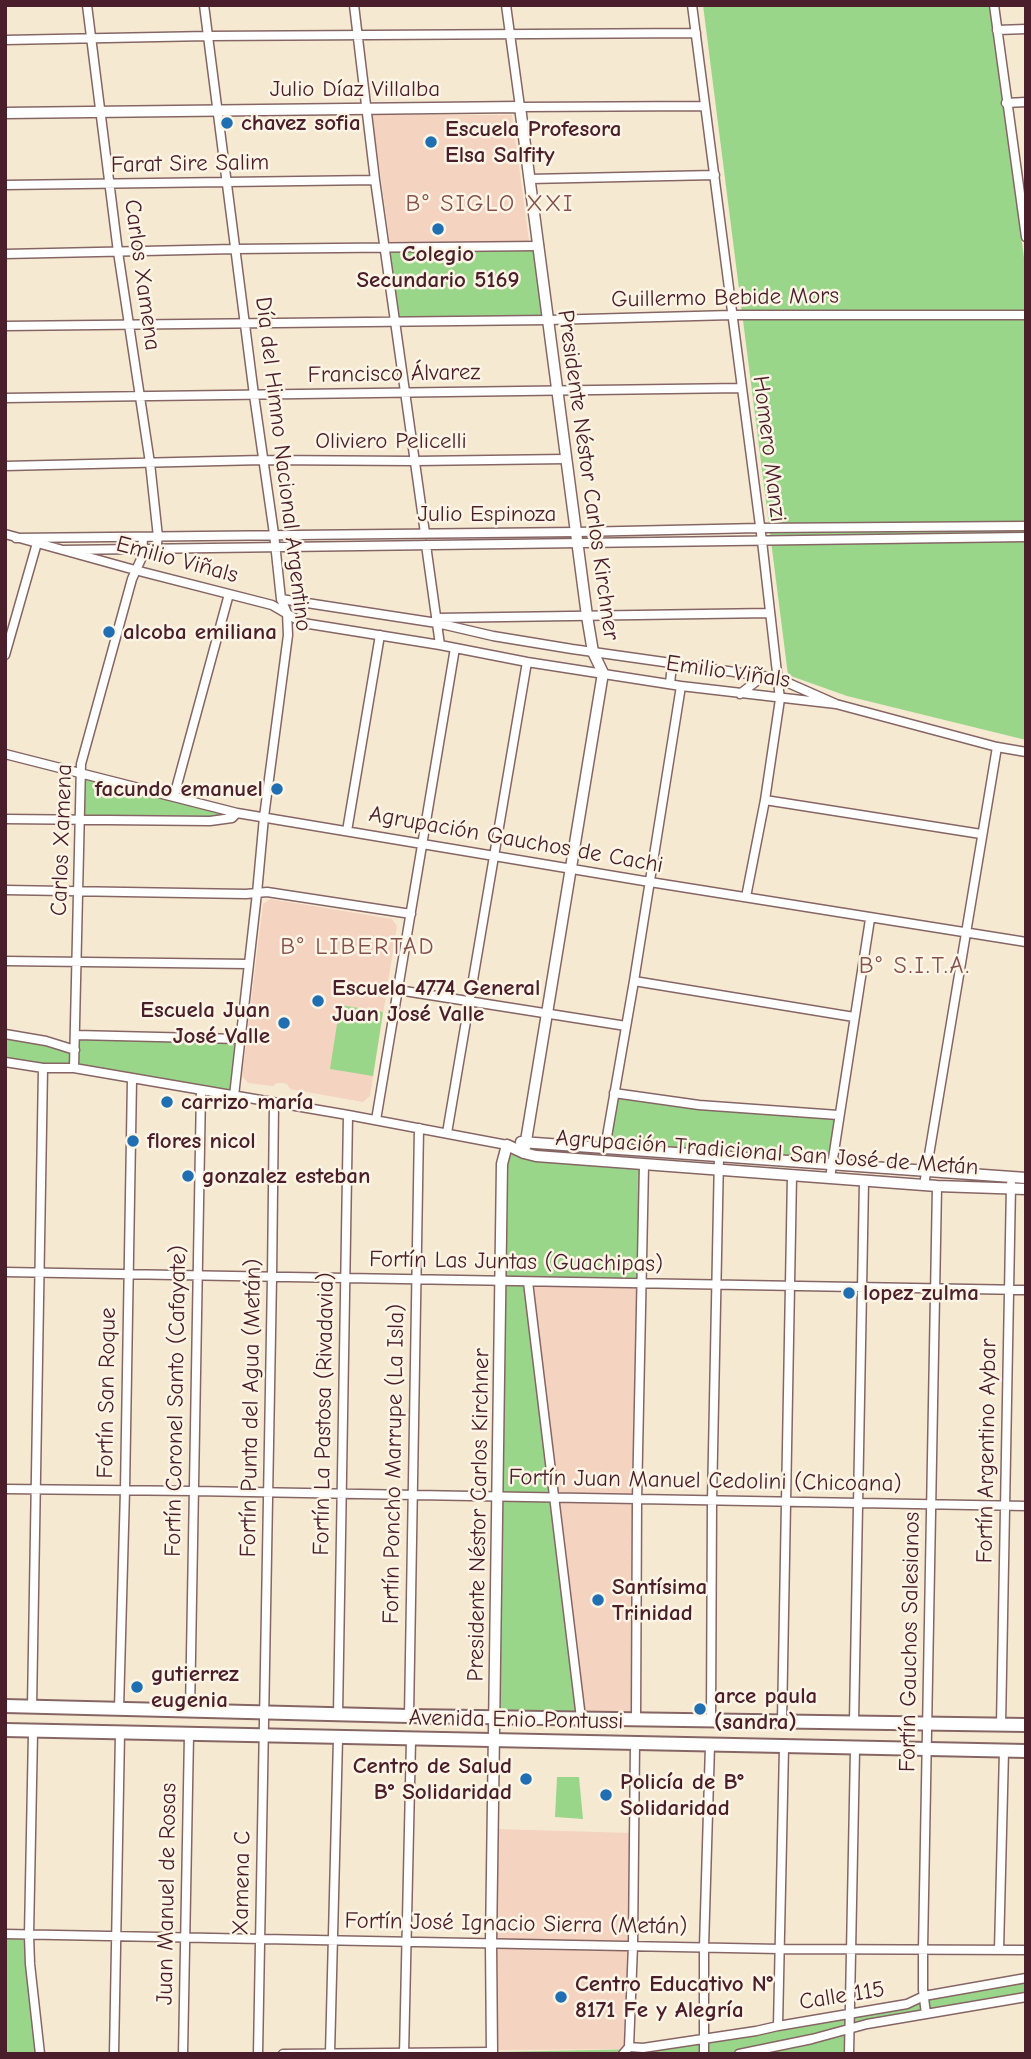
<!DOCTYPE html>
<html>
<head>
<meta charset="utf-8">
<style>
	body { margin:0 }
	#map { position:relative; width:1031px; height:2059px; overflow:hidden; background:#f6e9d1; font-family:"Comic Neue",sans-serif }
	canvas { display:block }
	.frame { position:absolute; inset:0; border:7px solid #4a1f2b; pointer-events:none }
</style>
</head>
<body>
<div id="map">
<canvas width="1031" height="2059"></canvas>
<div class="frame"></div>
</div>
<script>
const g = document.querySelector('canvas').getContext('2d');
g.lineJoin = 'round';
function fill(path, color) { g.fillStyle = color; g.fill(path, 'evenodd'); }
const poly = rows => new Path2D(rows.map(r => 'M' + r).join(''));
function stroke(path, color, width, dash) { g.strokeStyle = color; g.lineWidth = width; g.lineCap = dash ? 'butt' : 'round'; g.setLineDash(dash || []); g.stroke(path); }
function label(font, color, halo, rows, align = 'center') {
  g.font = font + ' "Comic Neue",sans-serif'; g.lineWidth = 5; g.setLineDash([]); g.textBaseline = 'middle'; g.strokeStyle = halo; g.fillStyle = color; for (const [text, x, y, turn = 0] of rows) {
    g.save(); g.translate(x, y); g.rotate((+turn || 0) * Math.PI / 180); g.textAlign = isNaN(turn) ? turn : align; if (halo) g.strokeText(text, 0, 0); g.fillText(text, 0, 0); g.restore();
  }
}
fill(poly([
	[372,115,512,115,529,241,390,243],
	[270,899,392,919,397,926,370,1096,363,1102,290,1089,287,1084,282,1083,277,1083,273,1086,248,1083,242,1076,263,904],
	[528,1282,643,1283,635,1717,582,1717],
	[496,1829,632,1833,630,1942,495,1940],
	[495,1947,629,1948,625,2045,621,2049,494,2050]
]), '#f4d3c0');
fill(poly([
	[703,5,989,5,1026,272,1026,740,847,696,788,675],
	[535,249,544,317,398,317,390,252],
	[80,774,237,813,224,820,80,821],
	[340,1005,383,1012,373,1076,330,1069],
	[5,1035,74,1050,76,1035,240,1039,234,1096,74,1068,5,1062],
	[614,1093,838,1115,831,1164,605,1148],
	[509,1151,644,1165,643,1283,501,1282,502,1164],
	[504,1285,526,1285,552,1495,501,1494],
	[502,1500,553,1501,580,1715,498,1714],
	[557,1777,579,1777,583,1819,555,1817],
	[5,1936,27,1937,37,2054,5,2054],
	[1026,1980,1026,1997,849,2030,849,2054,494,2054,494,2052,642,2049]
]), '#9ad68a');
const minor = poly([
	[87,5,118,252,150,463,158,537,156,549],
	[204,5,254,395,274,534,281,599,287,613,288,635,264,817,257,893,234,1096],
	[354,5,375,180,425,533],
	[506,5,520,107,705,106],
	[692,5,762,541,780,699,765,800,746,897],
	[994,5,1026,237],
	[997,30,1026,29],
	[5,40,208,36,696,33],
	[1006,103,1026,102],
	[529,179,715,175],
	[5,185,375,180],
	[5,254,235,249,539,246],
	[5,326,548,320,732,315,1026,315],
	[5,398,742,388],
	[5,466,263,460,415,461,566,459],
	[5,534,135,570,272,605,303,623,440,645,527,662,681,686,836,704],
	[16,538,577,532,760,528,1026,526],
	[426,545,440,645],
	[63,550,1026,537],
	[281,599,437,623,493,636,572,649,777,678,836,704,997,747,1026,752],
	[437,618,770,613],
	[5,655,37,543],
	[670,684,672,664],
	[740,694,763,676],
	[5,754,237,813,650,882,1026,942],
	[174,796,229,594],
	[765,800,981,834],
	[5,819,210,821,232,818,237,813],
	[347,831,380,635],
	[5,890,246,894,267,892,411,914],
	[5,961,249,964],
	[634,981,854,1017],
	[398,990,626,1026],
	[5,1034,46,1041,75,1050],
	[76,1035,240,1039],
	[5,1062,43,1068,74,1068,348,1115,507,1145],
	[74,1068,81,764,132,579,142,557,143,537],
	[614,1093,699,1105,838,1115],
	[376,1120,455,648],
	[447,1133,527,662],
	[605,1148,634,981,681,686],
	[830,1178,870,919],
	[924,1185,997,747],
	[5,1272,1026,1290],
	[528,1282,581,1718],
	[5,1489,194,1491,1026,1506],
	[32,1707,43,1068],
	[119,1709,125,1490,132,1079],
	[190,1711,201,1090],
	[338,1715,348,1115],
	[409,1716,419,1128],
	[636,1718,637,1500,644,1165],
	[711,1719,712,1501,719,1156],
	[782,1721,792,1175],
	[854,1722,864,1181],
	[1001,1725,1011,1184],
	[33,1732,29,1935,30,1964,40,2054],
	[5,1934,780,1949,1026,1950],
	[999,1950,1004,1751],
	[926,2014,923,1990,923,1949,937,1186],
	[778,2026,784,1747],
	[629,2047,633,1945,635,1743],
	[114,2054,120,1733],
	[183,2054,189,1735],
	[258,2054,272,1277,274,1103],
	[283,2054,492,2052],
	[330,2054,338,1738],
	[404,2054,411,1740],
	[623,2054,629,2047,643,2048,756,2031,778,2026,907,2004,924,1996,1026,1978],
	[704,2054,704,1947,710,1745],
	[739,2054,812,2039,867,2024,1026,1997],
	[849,2054,855,1749]
]);
const tertiary = poly([
	[5,113,520,107,587,616,593,652,603,673,524,1153],
	[521,1142,1026,1178],
	[507,1145,524,1153,536,1156,937,1186,1026,1189],
	[492,2054,491,1943,502,1164,507,1145]
]);
const primary = poly([
	[5,1706,409,1716,1026,1725],
	[5,1730,1026,1751]
]);
stroke(minor, '#866665', 11);
stroke(tertiary, '#866665', 13);
stroke(primary, '#866665', 16);
stroke(minor, '#fff', 8);
stroke(tertiary, '#fff', 10);
stroke(primary, '#fff', 12);
for (const [x, y, r, color] of [
	[227,123,7,"#1f6fb2"],
	[431,142,7,"#1f6fb2"],
	[438,229,7,"#1f6fb2"],
	[109,632,7,"#1f6fb2"],
	[277,789,7,"#1f6fb2"],
	[318,1001,7,"#1f6fb2"],
	[284,1023,7,"#1f6fb2"],
	[167,1102,7,"#1f6fb2"],
	[133,1141,7,"#1f6fb2"],
	[188,1176,7,"#1f6fb2"],
	[849,1293,7,"#1f6fb2"],
	[598,1600,7,"#1f6fb2"],
	[137,1687,7,"#1f6fb2"],
	[700,1709,7,"#1f6fb2"],
	[526,1779,7,"#1f6fb2"],
	[606,1795,7,"#1f6fb2"],
	[561,1997,7,"#1f6fb2"]
]) { const dot = new Path2D(); dot.arc(x, y, r, 0, 2 * Math.PI); g.fillStyle = color; g.fill(dot); stroke(dot, '#fcf5e5', 2.5); }
label('23px', '#4a1f2b', '#fcf5e5', [
	["Julio Díaz Villalba",355,89],
	["Farat Sire Salim",190,164,-1],
	["Carlos Xamena",142,275,82],
	["Guillermo Bebide Mors",725,298,-1],
	["Francisco Álvarez",394,374,-1],
	["Oliviero Pelicelli",391,441],
	["Homero Manzi",769,449,83],
	["Día del Himno Nacional Argentino",283,464,83],
	["Presidente Néstor Carlos Kirchner",588,475,82],
	["Julio Espinoza",487,514],
	["Emilio Viñals",177,560,15],
	["Emilio Viñals",728,672,8],
	["Carlos Xamena",62,840,-88],
	["Agrupación Gauchos de Cachi",516,840,10],
	["Agrupación Tradicional San José de Metán",767,1153,4],
	["Fortín Las Juntas (Guachipas)",516,1262,1],
	["Fortín San Roque",107,1393,-89],
	["Fortín Coronel Santo (Cafayate)",176,1401,-89],
	["Fortín Punta del Agua (Metán)",251,1408,-89],
	["Fortín La Pastosa (Rivadavia)",324,1414,-89],
	["Fortín Argentino Aybar",987,1451,-89],
	["Fortín Poncho Marrupe (La Isla)",394,1464,-89],
	["Fortín Juan Manuel Cedolini (Chicoana)",705,1481,1],
	["Presidente Néstor Carlos Kirchner",479,1515,-89],
	["Fortín Gauchos Salesianos",910,1642,-89],
	["Avenida Enio Pontussi",516,1720,1],
	["Xamena C",242,1883,-89],
	["Juan Manuel de Rosas",167,1894,-89],
	["Fortín José Ignacio Sierra (Metán)",516,1924,1],
	["Calle 115",842,1996,-9]
]);
label('bold 23px', '#4a1f2b', '#fcf5e5', [
	["chavez sofia",241,123],
	["Escuela Profesora",445,129],
	["Elsa Salfity",445,155],
	["Colegio",438,254,"center"],
	["Secundario 5169",438,280,"center"],
	["alcoba emiliana",123,632],
	["facundo emanuel",263,789,"right"],
	["Escuela 4774 General",332,988],
	["Juan José Valle",332,1014],
	["Escuela Juan",270,1010,"right"],
	["José Valle",270,1036,"right"],
	["carrizo maría",181,1102],
	["flores nicol",147,1141],
	["gonzalez esteban",202,1176],
	["lopez zulma",863,1293],
	["Santísima",612,1587],
	["Trinidad",612,1613],
	["gutierrez",151,1674],
	["eugenia",151,1700],
	["arce paula",714,1696],
	["(sandra)",714,1722],
	["Centro de Salud",512,1766,"right"],
	["B° Solidaridad",512,1792,"right"],
	["Policía de B°",620,1782],
	["Solidaridad",620,1808],
	["Centro Educativo N°",575,1984],
	["8171 Fe y Alegría",575,2010]
], 'left');
g.letterSpacing = '2px';
label('24px', '#84514e', '#fcf5e5', [
	["B° SIGLO XXI",490,204],
	["B° LIBERTAD",358,947],
	["B° S.I.T.A.",915,966]
]);
g.letterSpacing = '0px';
</script>
</body>
</html>
